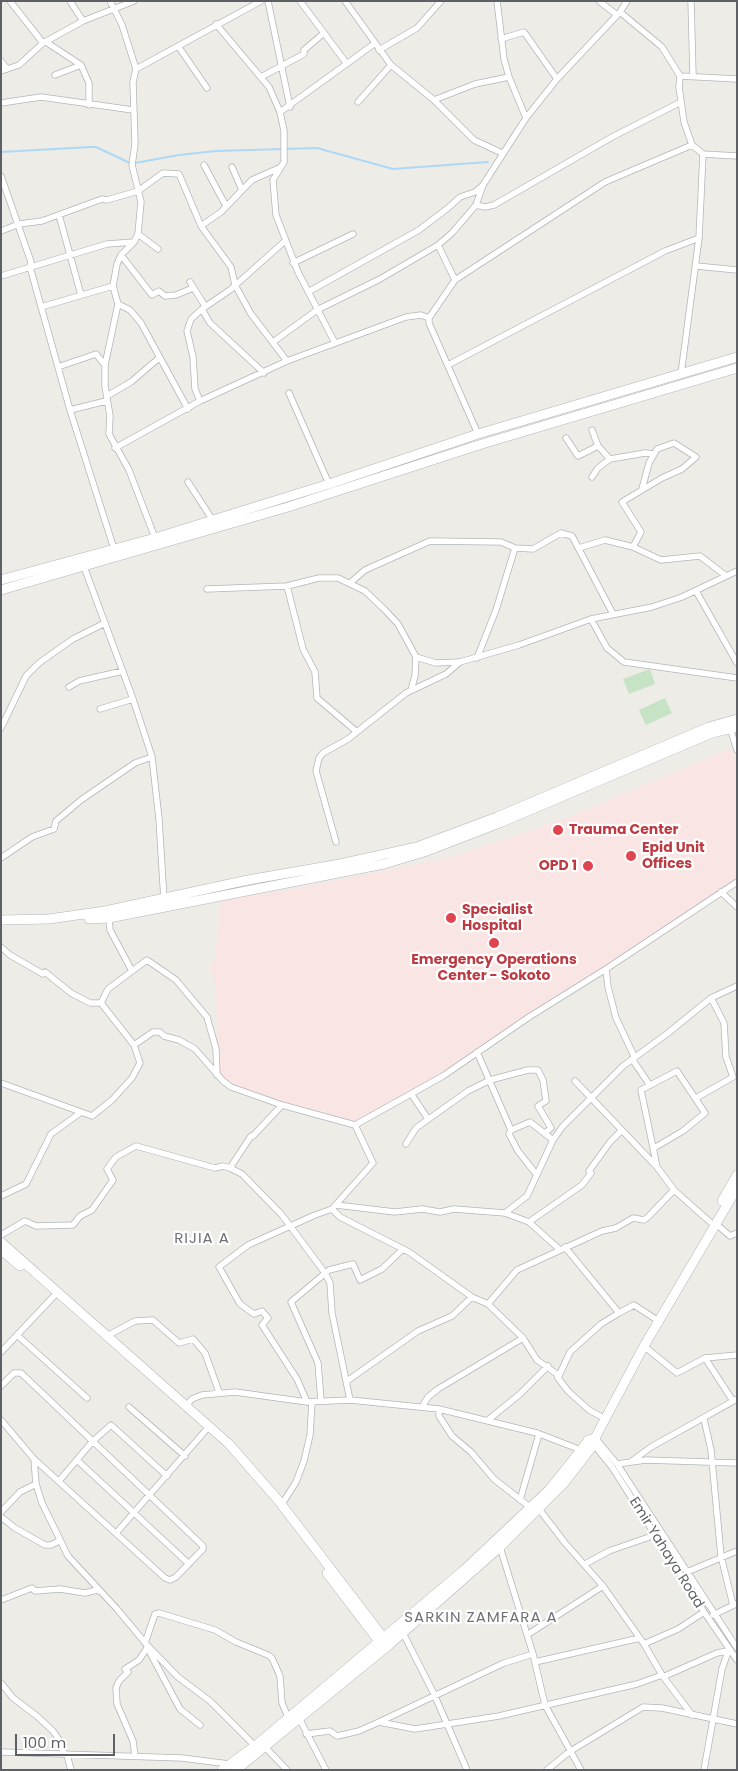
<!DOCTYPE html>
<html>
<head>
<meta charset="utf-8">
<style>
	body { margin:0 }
	#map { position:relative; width:738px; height:1771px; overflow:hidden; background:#eeece6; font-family:Poppins,sans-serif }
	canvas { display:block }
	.frame { position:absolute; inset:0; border:2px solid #5d6165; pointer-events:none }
	.scale { position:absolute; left:15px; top:1734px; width:100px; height:22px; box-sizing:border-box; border:2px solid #5d6165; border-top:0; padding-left:6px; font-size:15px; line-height:18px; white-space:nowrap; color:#5d6165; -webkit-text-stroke:4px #fff; paint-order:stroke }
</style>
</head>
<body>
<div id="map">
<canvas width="738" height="1771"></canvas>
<div class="frame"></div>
<div class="scale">100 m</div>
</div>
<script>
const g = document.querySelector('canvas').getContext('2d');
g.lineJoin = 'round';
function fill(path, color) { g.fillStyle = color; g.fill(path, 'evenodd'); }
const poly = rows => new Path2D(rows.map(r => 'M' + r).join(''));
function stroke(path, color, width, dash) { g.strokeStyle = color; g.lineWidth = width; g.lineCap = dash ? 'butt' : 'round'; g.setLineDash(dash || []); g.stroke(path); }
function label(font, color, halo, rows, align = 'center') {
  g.font = font + ' Poppins,sans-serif'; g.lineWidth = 4.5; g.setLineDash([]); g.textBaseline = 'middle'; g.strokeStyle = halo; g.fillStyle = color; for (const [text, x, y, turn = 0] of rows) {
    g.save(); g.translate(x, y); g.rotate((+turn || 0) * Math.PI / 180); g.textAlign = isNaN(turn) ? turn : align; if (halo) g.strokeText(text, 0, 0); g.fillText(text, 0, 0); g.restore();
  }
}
fill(poly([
	[731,748,737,765,737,883,361,1124,293,1106,226,1083,219,1073,215,983,209,970,215,959,221,900,288,890,448,858,555,822,559,818,560,820,567,818]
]), '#f9e5e4');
fill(poly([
	[650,669,655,684,629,694,623,679],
	[665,698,672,713,646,725,639,710]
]), '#c6e3c5');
stroke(poly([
	[1,152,90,147,96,147,130,163],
	[135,163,179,155,216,151,317,148,393,169,488,162]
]), '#add9f7', 2);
const minor = poly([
	[10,1,43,43],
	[70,1,83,21],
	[110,1,122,25,136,69,133,82,135,144,132,165,141,202,138,234,134,242,121,255,117,264,113,286,118,304,105,365,105,386,110,416,109,434,129,470,155,538],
	[268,1,290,107],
	[300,1,324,33],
	[345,1,391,65,434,100,474,140,502,153],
	[497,1,504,59,509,77,526,118],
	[599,1,617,15],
	[691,1,693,75],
	[620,12,662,47,680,76,679,87,684,122,692,145,703,154,737,156],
	[216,24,269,87,280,112,284,131,284,162,273,180,276,215,298,272,335,343],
	[501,39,524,32,557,79],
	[46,42,81,65,89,83,89,105],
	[178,46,207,88],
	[379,50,417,28,441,1],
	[1,61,7,69],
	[136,69,261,1],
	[1,71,19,65,43,43,83,21,134,1],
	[55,75,81,65],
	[680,76,737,79],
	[261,77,304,54,304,50,324,33,347,64],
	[434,100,475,84,509,77],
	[358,102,391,65],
	[1,103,41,97,133,110],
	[280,112,374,44],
	[204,165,226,206],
	[232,167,242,190],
	[1,176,31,262,30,267,70,410,114,549],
	[476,205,485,207,494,205,612,137,681,102],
	[59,215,81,295],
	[201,226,221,212,252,180,279,168],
	[1,231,19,224,42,221,102,199,107,200,138,191,163,173,179,174,201,226,231,267,235,285,251,314,287,361],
	[138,234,158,249],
	[438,245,455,280],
	[121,255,152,295,159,291,165,296,176,295,193,288],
	[293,263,353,234],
	[696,266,737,270],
	[1,276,107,244,134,242],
	[190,282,205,306],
	[308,292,419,230,448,208,460,197,475,192,482,186],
	[118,304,130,310,141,323,188,409],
	[41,307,113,286],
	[273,342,317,310,380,279,438,245,452,233,476,205,483,185,526,118,557,79,620,12,627,1],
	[448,365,665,251,699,238],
	[58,367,96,354,105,365],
	[264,373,210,323,202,309,230,290,285,241],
	[681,374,699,238,703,154],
	[289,393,329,484],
	[107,396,131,382,159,358],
	[200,401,195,389,193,357,187,331,191,319,202,309],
	[70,410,106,401],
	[592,430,598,446,610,459],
	[478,434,429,323,429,318,455,280,605,182,692,145],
	[566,438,578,456,598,446],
	[115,448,200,401,287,361,406,317,421,315,429,318],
	[592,477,598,468,610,459,645,453,654,454],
	[188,482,210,516],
	[633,547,641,532,622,502,662,478,682,469,696,457,674,443,657,449,649,463,642,489],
	[579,548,605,540,633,547,661,560,700,556,726,576],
	[83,564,133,699,152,757,159,819,164,900],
	[350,583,365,570,430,541,501,542,515,548,533,549,561,533,572,536,613,614],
	[287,586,303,649,315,672,317,698,357,732],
	[207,589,287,586,319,578,338,578,365,591,385,610,398,624,416,657,436,663,459,662],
	[696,591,737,663],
	[591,619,607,648,624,662,737,678],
	[477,658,496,610,515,548],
	[69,687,79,681,123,671],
	[411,690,415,676,416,657],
	[100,709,133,699],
	[1,728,26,676,39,663,73,639,105,623],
	[730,728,737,750],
	[336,842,316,771,319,758,323,753,348,739,406,693,446,674,460,662,519,645,591,619,652,607,682,597,737,571],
	[1,858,32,837,54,829,56,821,81,800,135,763,152,757],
	[721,892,737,907],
	[109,918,110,930,131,969],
	[1,947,10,955,43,974,45,972,71,993,90,1003,101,1003],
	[606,969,608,987,616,1018,634,1056],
	[134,1045,153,1032,160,1032,164,1036,179,1040,195,1049,223,1081,231,1087,282,1105,355,1125,443,1076,529,1017,606,969,737,882],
	[477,1052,511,1130,530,1122,553,1140],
	[632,1059,649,1084],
	[575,1081,657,1167],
	[1,1083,92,1116,112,1100,132,1078,140,1063,134,1045,101,1003,108,989,147,960,176,980,207,1017,216,1049,217,1075],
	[412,1095,428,1119],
	[696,1098,733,1077,726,1057,724,1023,711,998],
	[511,1130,509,1134,518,1151,536,1174],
	[406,1144,416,1128,468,1091,490,1080,528,1070,538,1070,543,1080,546,1101,538,1106,551,1128,545,1133],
	[654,1148,683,1131,705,1113,677,1071,641,1090,657,1167,674,1190,710,1222],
	[230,1168,251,1136,253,1136,282,1105],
	[1,1196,26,1184,51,1134,80,1113],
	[336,1205,395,1212,422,1209,440,1212,454,1209,505,1213,529,1222,559,1249],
	[332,1209,340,1217,409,1252,472,1297,488,1304,523,1338,537,1360,557,1374,558,1378,568,1391,589,1410,600,1416],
	[505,1213,527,1196,553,1140,563,1126,623,1066,668,1033,711,998,737,986],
	[529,1222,582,1185,591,1173,589,1171,610,1142,621,1131],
	[715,1223,730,1236,737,1233],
	[1,1235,25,1221,36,1226,73,1225,80,1216,92,1210,113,1180,107,1169,116,1157,136,1146,215,1168,223,1166,230,1168,242,1174,282,1215,325,1273,330,1283,332,1313,350,1400],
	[565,1247,619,1313],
	[488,1304,517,1270,602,1231,616,1228,633,1218,644,1220,648,1217,674,1190],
	[17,1335,87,1398],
	[107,1336,135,1321,153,1320,179,1343,193,1339,205,1353,219,1392],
	[644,1346,677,1373,705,1358,737,1355],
	[1,1352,54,1296],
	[705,1358,733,1401],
	[558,1378,570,1352,601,1324,619,1313,634,1305,654,1318],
	[347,1381,418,1331,452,1316,472,1297],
	[1,1386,14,1373,21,1373,203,1546,203,1549,176,1577,170,1580,165,1578,34,1459,1,1420],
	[321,1400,318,1363,291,1302,329,1270,353,1264,360,1280,382,1269,403,1249],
	[307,1402,297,1379,262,1325,268,1318,262,1311,254,1314,240,1304,219,1267,248,1245,315,1215,332,1209,373,1163,355,1125],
	[186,1406,192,1399,202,1395,235,1392,307,1402,350,1400,439,1409,537,1433,581,1450],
	[129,1407,185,1456],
	[422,1407,428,1397,438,1389,523,1338],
	[439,1409,439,1416,452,1436,471,1452,494,1479,531,1508],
	[704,1419,711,1450,721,1556,733,1605],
	[488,1420,520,1394,548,1366],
	[597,1440,617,1464,737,1648],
	[595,1446,612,1467,704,1612,737,1660],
	[34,1459,36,1484,42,1503,68,1556,117,1609,147,1645,178,1677,210,1701,255,1746],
	[77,1460,189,1564],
	[632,1461,651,1447,737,1399],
	[617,1464,646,1460,737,1463],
	[59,1481,92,1442,111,1425,167,1476],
	[520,1500,539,1434],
	[282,1504,296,1482,304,1461,310,1435,312,1402],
	[539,1509,565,1543,603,1586,644,1644,662,1675,692,1715],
	[1,1512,20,1492,36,1484],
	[1,1517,15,1528,45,1545,51,1545,59,1541],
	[117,1532,206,1430],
	[500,1547,533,1654,545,1705,581,1770],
	[585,1564,609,1551,655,1535],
	[687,1572,737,1551],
	[1,1600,32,1588,35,1591,60,1589,85,1593,97,1590,101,1592],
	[713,1615,736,1604],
	[403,1633,434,1694,467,1770],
	[527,1635,603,1586],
	[145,1643,155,1614,159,1613,215,1630,236,1642,268,1655,272,1658,280,1676,282,1703,288,1717],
	[644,1644,678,1629,704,1612],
	[147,1647,180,1709,200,1725],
	[535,1662,640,1638],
	[665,1676,717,1653,727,1651],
	[1,1683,13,1698,38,1717,53,1731,60,1741,64,1754],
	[299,1718,326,1770],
	[379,1722,504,1663,533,1654],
	[306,1734,330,1731,337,1736,359,1731,379,1722,415,1729,499,1716,637,1684,662,1675],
	[264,1746,287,1770],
	[1,1752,182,1758,229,1764],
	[67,1755,71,1770],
	[135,1756,133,1741,117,1704,116,1688,119,1681,128,1672,125,1669,139,1660,147,1648],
	[547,1770,569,1752,643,1707,662,1708,737,1724],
	[704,1770,722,1669,729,1649]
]);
const secondary = poly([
	[1,580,155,538,329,484,478,434,737,357],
	[1,590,288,507,482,444,737,368],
	[89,919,109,918,384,864,424,852,502,822,712,733,737,727],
	[1,920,49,919,105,911,248,880,340,864,417,847,497,817,709,727,737,719],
	[722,1201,737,1175],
	[1,1242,229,1444,278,1500,389,1645],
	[1,1250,20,1266],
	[595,1438,588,1440,590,1447,597,1444,595,1438,644,1346,737,1188],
	[327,1573,384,1648],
	[222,1770,255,1746,464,1570,549,1490,588,1441],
	[236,1770,389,1645,500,1547,564,1483,592,1447]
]);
stroke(minor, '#b3b6b9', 7);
stroke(secondary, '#b2b5b9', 10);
stroke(minor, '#fff', 5.5);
stroke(secondary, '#fff', 9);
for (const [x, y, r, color] of [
	[558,830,6,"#e0444e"],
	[631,856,6,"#e0444e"],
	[588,866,6,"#e0444e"],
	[451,918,6,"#e0444e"],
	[494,943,6,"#e0444e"]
]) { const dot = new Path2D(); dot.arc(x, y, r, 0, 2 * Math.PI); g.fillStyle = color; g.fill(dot); stroke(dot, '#fff', 2); }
label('bold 14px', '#be3a42', '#fff', [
	["Trauma Center",569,830],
	["Epid Unit",642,848],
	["Offices",642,864],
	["OPD 1",577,866,"right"],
	["Specialist",462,910],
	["Hospital",462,926],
	["Emergency Operations",494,960,"center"],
	["Center - Sokoto",494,976,"center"]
], 'left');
label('14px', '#5d6165', '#fff', [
	["Emir Yahaya Road",666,1553,58]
]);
g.letterSpacing = '1px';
label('15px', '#6f7377', '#fff', [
	["RIJIA A",202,1239],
	["SARKIN ZAMFARA A",481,1618]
]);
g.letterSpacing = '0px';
</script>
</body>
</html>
